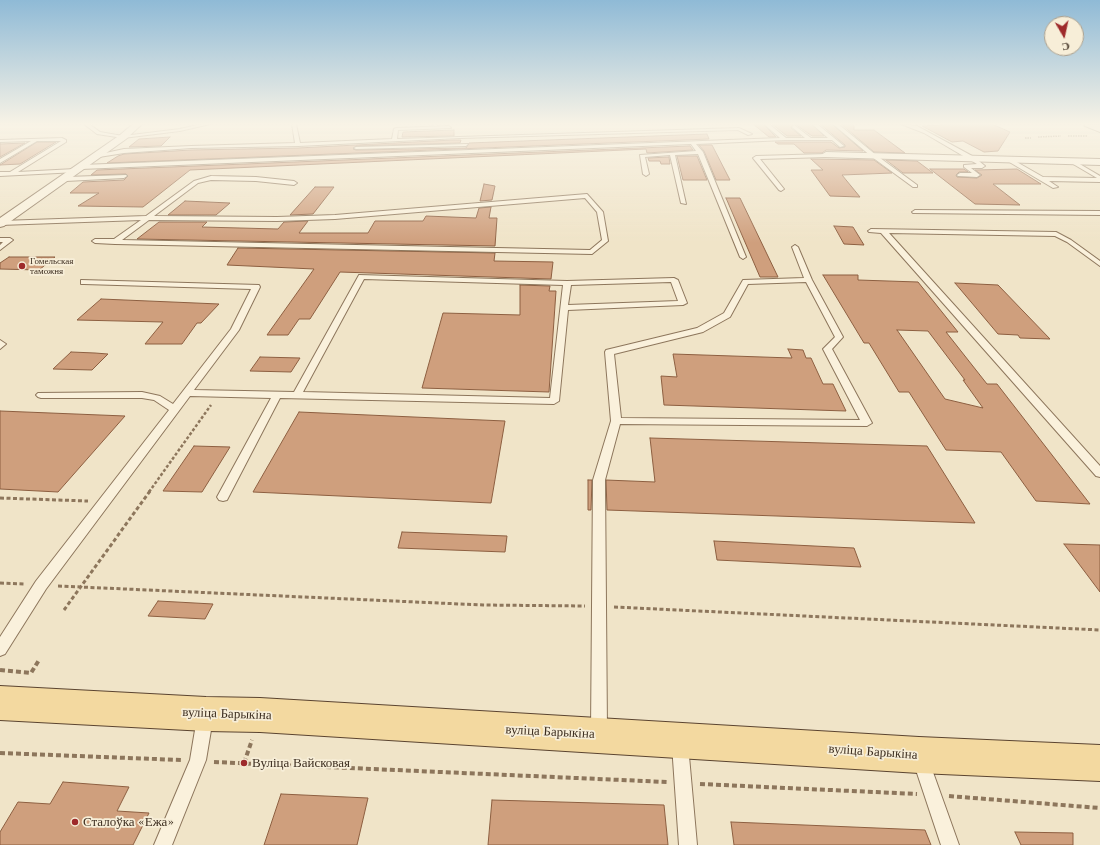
<!DOCTYPE html>
<html>
<head>
<meta charset="utf-8">
<style>
	body { margin:0 }
	#map { position:relative; width:1100px; height:845px; overflow:hidden; background:#f0e4c8; font-family:"Libre Baskerville",serif }
	canvas { display:block }
	.north { position:absolute; left:1044px; top:16px; width:40px; height:40px; box-sizing:border-box; background:#f7eed8; border:1px solid #ada18e; border-radius:50%; rotate:171deg; font-size:11px; font-weight:700; line-height:16px; text-align:center; color:#3d2e20 }
	.north::after { content:''; display:block; margin:auto; width:14px; height:18px; background:#9e2a2b; clip-path:polygon(50% 0,100% 100%,50% 72%,0 100%) }
</style>
</head>
<body>
<div id="map">
<canvas width="1100" height="845"></canvas>
<div class="north">С</div>
</div>
<script>
const g = document.querySelector('canvas').getContext('2d');
g.lineJoin = 'round';
function fill(path, color) { g.fillStyle = color; g.fill(path, 'evenodd'); }
const poly = rows => new Path2D(rows.map(r => 'M' + r).join(''));
function stroke(path, color, width, dash) { g.strokeStyle = color; g.lineWidth = width; g.lineCap = dash ? 'butt' : 'round'; g.setLineDash(dash || []); g.stroke(path); }
function label(font, color, halo, rows, align = 'center') {
  g.font = font + ' "Libre Baskerville",serif'; g.lineWidth = 3.5; g.setLineDash([]); g.textBaseline = 'middle'; g.strokeStyle = halo; g.fillStyle = color; for (const [text, x, y, turn = 0] of rows) {
    g.save(); g.translate(x, y); g.rotate((+turn || 0) * Math.PI / 180); g.textAlign = isNaN(turn) ? turn : align; if (halo) g.strokeText(text, 0, 0); g.fillText(text, 0, 0); g.restore();
  }
}
const building = poly([
	[753,124,763,124,776,137,769,137,753,124],
	[772,124,793,124,791,128,801,136,787,136,772,124],
	[795,124,812,124,824,136,812,136,795,124],
	[820,124,832,124,863,151,826,150,822,153,804,153,794,144,778,144,775,142,831,142,839,148,845,147,845,145,820,124],
	[841,124,854,124,854,130,874,130,905,153,874,152,841,124],
	[954,124,992,124,1010,132,998,151,984,152,963,141,952,142,922,126,954,124],
	[454,130,454,136,402,137,403,132,454,130],
	[707,134,709,139,107,163,118,156,124,154,191,150,298,148,453,140,461,140,460,143,356,146,353,149,356,150,466,148,469,143,707,134],
	[170,137,161,146,129,147,139,139,170,137],
	[37,142,56,142,20,164,0,165,37,142],
	[0,143,0,144,25,143,0,157,0,143],
	[699,145,712,145,730,180,716,180,704,151,699,145],
	[690,146,693,150,647,153,646,149,190,170,143,207,78,206,99,193,70,193,83,182,124,180,128,176,126,174,91,175,97,170,690,146],
	[677,156,697,156,707,180,683,180,677,156],
	[669,157,670,164,661,164,660,161,649,161,648,158,669,157],
	[811,159,874,160,892,173,842,175,860,197,830,196,811,170,823,170,811,159],
	[886,160,917,161,933,173,903,173,886,160],
	[930,169,964,169,968,172,959,172,956,175,957,177,977,178,982,175,975,170,1017,169,1041,184,993,184,1020,205,975,204,930,169],
	[484,184,495,186,492,200,480,201,484,184],
	[315,187,334,187,313,214,290,215,315,187],
	[726,198,740,198,778,277,760,277,726,198],
	[185,201,230,203,216,215,168,215,185,201],
	[491,207,489,218,497,218,495,246,137,239,159,222,207,222,202,227,278,229,284,222,308,221,299,233,368,233,375,221,423,221,426,216,476,218,479,208,491,207],
	[834,226,853,227,864,245,844,244,834,226],
	[238,248,495,253,494,261,553,262,551,279,340,272,310,319,299,319,288,335,267,335,314,269,227,265,238,248],
	[9,257,55,257,39,270,0,269,0,263,9,257],
	[823,275,858,275,858,280,918,282,958,332,946,332,987,384,997,384,1090,504,1036,501,1001,452,946,450,909,392,899,392,869,343,864,343,823,275],
	[897,330,928,331,965,380,963,380,983,408,945,399,897,330],
	[955,283,998,285,1050,339,1020,338,1018,335,998,334,955,283],
	[520,285,550,286,549,291,556,291,549,392,422,388,443,313,520,315,520,285],
	[101,299,219,304,201,323,197,323,182,344,145,344,163,322,77,320,101,299],
	[788,349,803,350,806,358,811,358,823,384,833,384,846,411,664,405,661,376,677,377,673,354,792,358,788,349],
	[71,352,95,353,108,354,92,370,53,369,71,352],
	[260,357,300,358,291,372,250,371,260,357],
	[0,411,125,416,58,492,0,489,0,411],
	[299,412,505,421,491,503,253,492,299,412],
	[650,438,927,446,975,523,607,510,606,480,655,482,650,438],
	[194,446,230,447,202,492,163,491,194,446],
	[588,480,592,480,591,510,588,510,588,480],
	[402,532,507,536,505,552,398,548,402,532],
	[714,541,854,548,861,567,717,560,714,541],
	[1064,544,1100,545,1100,592,1064,544],
	[158,601,213,604,205,619,148,616,158,601],
	[63,782,129,787,117,811,149,813,133,845,0,845,0,832,18,802,50,804,63,782],
	[281,794,368,798,357,845,264,845,281,794],
	[492,800,664,805,668,845,488,845,492,800],
	[731,822,925,830,931,845,734,845,731,822],
	[1015,832,1073,833,1073,845,1021,845,1015,832]
]);
fill(building, '#cf9f7d');
stroke(building, '#8d5f41', 1);
const service = poly([
	[84,124,89,124,100,132,123,136,180,129,201,124,210,124,180,131,123,138,97,134,84,124],
	[292,124,296,124,300,143,392,139,394,129,396,128,449,126,451,128,398,130,397,139,739,128,752,134,748,135,738,130,460,138,298,146,191,148,124,153,99,157,96,155,124,149,191,146,295,143,292,124],
	[764,124,769,124,786,138,805,138,792,127,794,125,811,138,828,138,813,125,817,124,844,146,840,147,832,140,785,140,696,144,703,152,746,257,743,259,740,257,698,154,675,155,686,204,681,203,670,155,645,157,649,174,646,176,643,174,640,155,696,151,691,144,81,169,78,167,81,165,780,138,764,124],
	[833,124,838,124,876,155,917,185,917,187,913,187,872,157,833,124],
	[901,124,917,126,974,157,985,166,982,168,971,168,980,175,977,177,958,176,957,175,960,173,972,173,964,167,964,165,977,164,924,133,901,124],
	[62,138,66,140,66,142,18,172,75,169,77,170,77,172,0,176,0,172,10,172,61,141,37,141,0,163,0,159,31,141,0,142,0,140,62,138],
	[468,144,466,146,356,149,354,148,356,147,468,144],
	[828,154,829,155,826,157,760,159,784,189,781,191,779,190,753,158,756,156,828,154],
	[1008,157,1043,177,1097,178,1068,161,1073,160,1100,176,1100,182,1049,181,1058,187,1053,188,1006,160,1005,159,1008,157],
	[126,175,127,176,124,178,66,181,63,179,66,177,126,175],
	[211,176,256,177,294,181,297,183,294,185,256,181,211,180,198,183,154,216,277,217,335,215,587,194,603,212,608,241,592,254,115,244,95,243,92,241,95,239,114,239,141,220,0,225,1,221,146,216,194,181,211,176],
	[585,198,597,212,602,240,590,250,122,240,149,220,277,221,335,219,585,198],
	[915,210,1100,211,1100,215,913,213,912,212,915,210],
	[871,229,1056,232,1071,240,1100,261,1100,266,1067,242,1055,236,889,233,1100,466,1100,477,1096,476,881,233,869,232,868,231,871,229],
	[0,238,10,238,13,240,0,250,0,245,3,242,0,242,0,238],
	[795,245,798,247,812,280,843,337,832,349,872,423,867,426,620,424,605,480,607,731,605,737,599,739,593,737,591,731,593,480,611,421,605,352,606,350,697,328,724,313,743,280,804,278,792,247,795,245],
	[806,282,835,337,823,349,860,420,621,418,614,354,703,332,730,317,748,284,806,282],
	[359,275,567,281,674,278,678,280,687,303,683,305,568,310,559,401,554,404,280,398,227,500,223,501,219,500,217,497,271,398,190,396,46,589,5,654,0,656,0,637,36,581,169,410,154,400,142,398,41,398,38,397,36,395,38,393,142,392,160,396,173,404,231,329,251,289,84,284,81,284,81,280,259,285,260,287,239,330,194,390,294,392,359,275],
	[364,279,563,285,550,398,303,392,364,279],
	[671,282,678,301,568,305,571,285,671,282],
	[0,340,6,344,0,349,0,340],
	[205,710,210,713,213,718,206,760,172,845,154,845,190,760,197,718,200,713,205,710],
	[680,737,686,739,688,745,697,845,679,845,672,745,674,739,680,737],
	[921,753,927,755,929,761,959,845,941,845,913,761,915,755,921,753]
]);
const minor = poly([
	[133,124,142,124,126,139,4,226,0,227,0,218,120,135,133,124],
	[826,152,1100,159,1100,165,823,157,821,155,826,152]
]);
const secondary = poly([
	[1084,124,1100,125,1100,132,1085,126,1084,124]
]);
const primary = poly([
	[0,686,206,697,260,698,919,737,1100,745,1100,781,919,773,260,732,206,731,0,720,0,686]
]);
stroke(service, '#8d765c', 2);
stroke(minor, '#8d765c', 2);
stroke(secondary, '#6f573f', 2);
stroke(primary, '#5b4430', 2);
stroke(poly([
	[1068,136,1087,136],
	[1038,137,1061,136],
	[1025,138,1031,138]
]), '#8d765c', 1.5, [1.5, 1]);
stroke(poly([
	[149,492,211,405]
]), '#8d765c', 2.5, [3, 2]);
stroke(poly([
	[0,498,88,501],
	[0,583,25,584],
	[58,586,483,605,585,606],
	[614,607,1100,630],
	[64,610,150,491]
]), '#8d765c', 3, [4, 2.5]);
stroke(poly([
	[0,670,31,673,39,660],
	[0,753,181,760],
	[214,762,667,782],
	[244,763,252,740],
	[700,784,917,794],
	[949,796,1100,808]
]), '#8d765c', 4, [5, 3]);
fill(service, '#faf1dc');
fill(minor, '#faf1dc');
fill(secondary, '#faf1dc');
fill(primary, '#f3d9a0');
const sky = g.createLinearGradient(0, 0, 0, 243);
sky.addColorStop(0, '#8fbad6');
sky.addColorStop(0.51, '#f8f3e6');
sky.addColorStop(1, '#f8f3e600');
g.fillStyle = sky;
g.fillRect(0, 0, 1100, 243);
for (const [x, y, r, color] of [
	[22,266,4,"#9e2a2b"],
	[244,763,4,"#9e2a2b"],
	[75,822,4,"#9e2a2b"]
]) { const dot = new Path2D(); dot.arc(x, y, r, 0, 2 * Math.PI); g.fillStyle = color; g.fill(dot); stroke(dot, '#f7eed8', 1.5); }
label('9px', '#3d2e20', '#f7eed8', [
	["Гомельская",30,261],
	["таможня",30,271]
], 'left');
label('13px', '#3d2e20', '#f7eed8', [
	["вуліца Барыкіна",227,714,2],
	["вуліца Барыкіна",550,732,3],
	["вуліца Барыкіна",873,752,4]
]);
label('13px', '#3d2e20', '#f7eed8', [
	["Вуліца Вайсковая",252,763],
	["Сталоўка «Ежа»",83,822]
], 'left');
</script>
</body>
</html>
